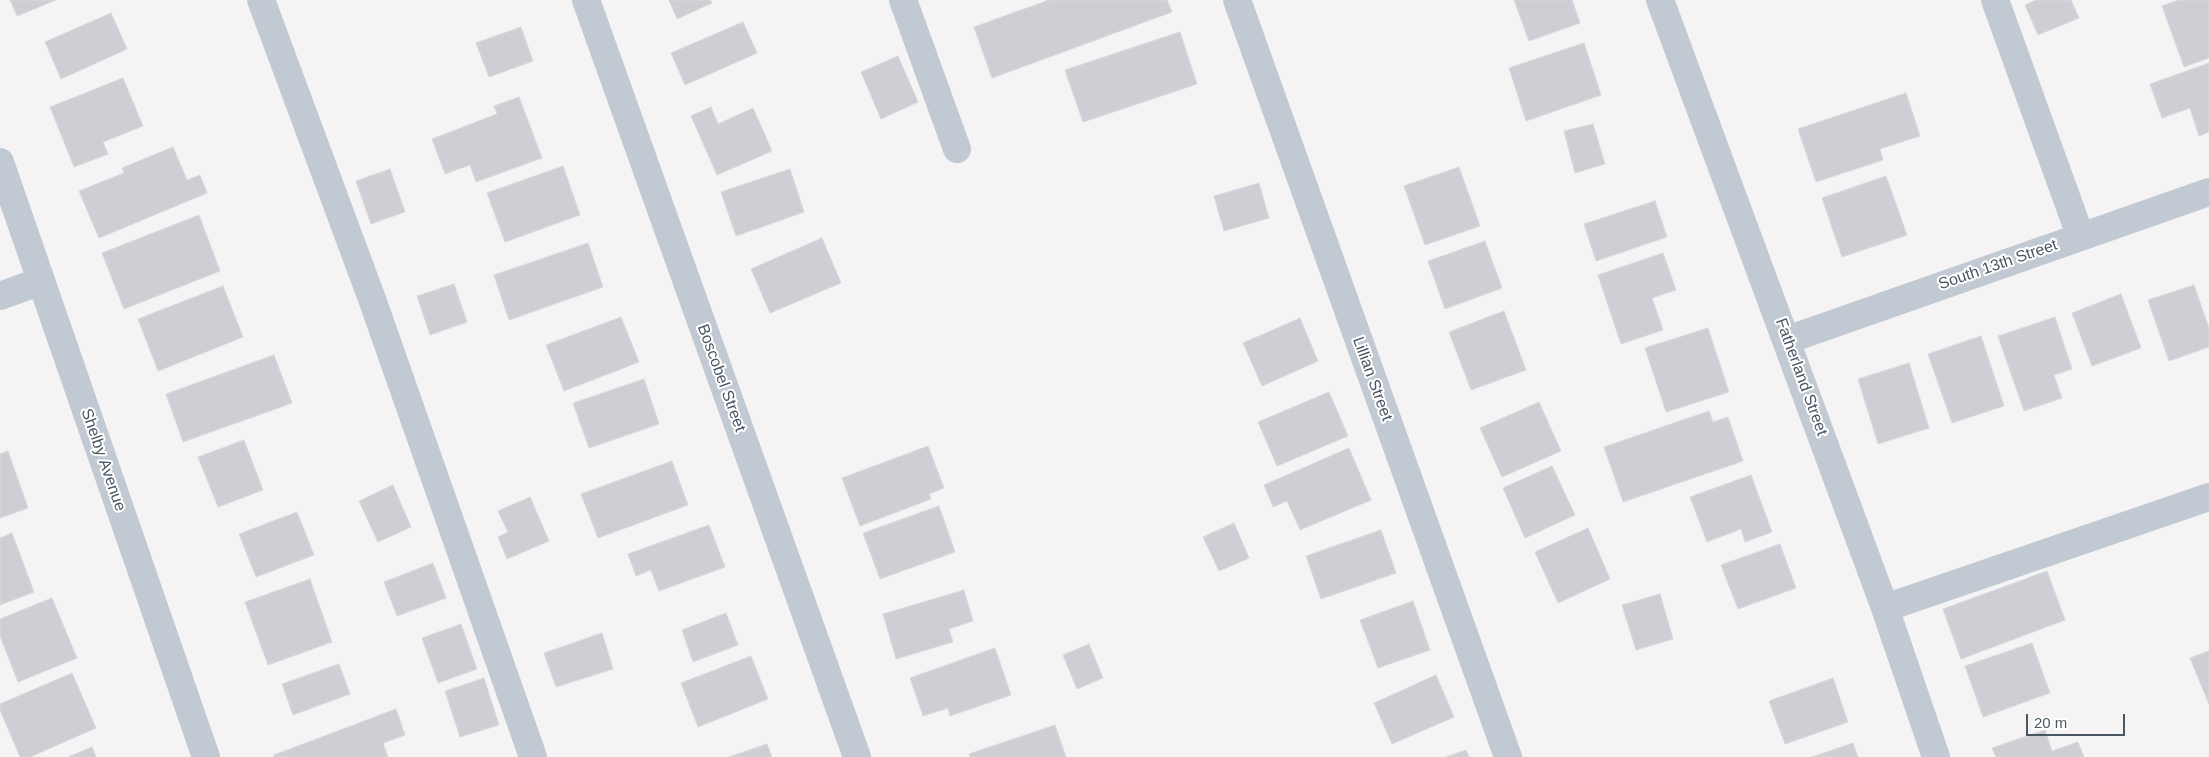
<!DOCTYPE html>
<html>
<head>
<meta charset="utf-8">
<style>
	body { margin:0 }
	#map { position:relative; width:2209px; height:757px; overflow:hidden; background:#f5f3f3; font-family:Helvetica,sans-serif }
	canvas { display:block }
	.scale { position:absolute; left:2026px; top:714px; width:99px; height:22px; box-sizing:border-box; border:2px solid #4a5661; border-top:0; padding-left:6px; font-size:15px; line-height:18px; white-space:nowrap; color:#4a5661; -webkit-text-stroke:4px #fff; paint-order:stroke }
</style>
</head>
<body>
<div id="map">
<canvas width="2209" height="757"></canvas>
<div class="scale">20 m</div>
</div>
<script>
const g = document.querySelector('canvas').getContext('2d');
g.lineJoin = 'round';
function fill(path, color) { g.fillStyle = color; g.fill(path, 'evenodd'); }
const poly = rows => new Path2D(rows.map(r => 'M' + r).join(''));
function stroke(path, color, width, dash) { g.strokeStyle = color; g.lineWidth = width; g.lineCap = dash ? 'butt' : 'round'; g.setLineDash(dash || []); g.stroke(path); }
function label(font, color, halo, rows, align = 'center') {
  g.font = font + ' Helvetica,sans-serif'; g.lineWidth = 4; g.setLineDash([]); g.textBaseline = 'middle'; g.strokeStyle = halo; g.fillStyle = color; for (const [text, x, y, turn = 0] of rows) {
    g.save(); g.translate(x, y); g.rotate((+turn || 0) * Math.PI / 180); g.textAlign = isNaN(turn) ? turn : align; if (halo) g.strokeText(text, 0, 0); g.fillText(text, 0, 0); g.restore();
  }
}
const building = poly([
	[10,0,56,0,17,16,10,0],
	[669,0,710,0,712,3,677,19,669,0],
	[1049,0,1167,0,1172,12,992,78,974,27,1049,0],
	[1514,0,1572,0,1580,23,1529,41,1514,0],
	[2036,0,2071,0,2079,18,2038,35,2025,5,2036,0],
	[2179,0,2209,0,2209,58,2184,67,2162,6,2179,0],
	[111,13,127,49,61,79,45,42,111,13],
	[743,22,757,53,685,85,671,53,743,22],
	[521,27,533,61,489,77,476,43,521,27],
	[1180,32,1197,84,1083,122,1065,70,1180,32],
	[1584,43,1601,95,1526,121,1509,68,1584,43],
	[898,56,918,102,881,119,861,72,898,56],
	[2209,63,2209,132,2199,136,2190,108,2162,118,2150,84,2209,63],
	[123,78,143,126,103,142,108,154,74,167,50,107,123,78],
	[1906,93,1920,136,1880,149,1883,160,1816,182,1798,129,1906,93],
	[519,97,542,158,476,182,470,165,445,174,432,139,497,114,494,106,519,97],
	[711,107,718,124,753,108,772,151,717,175,691,116,711,107],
	[1593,124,1605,164,1575,173,1564,131,1593,124],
	[173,147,187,180,200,175,207,193,99,238,79,191,124,173,122,168,173,147],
	[563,166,580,215,505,242,487,193,563,166],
	[1459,167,1480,226,1425,245,1404,186,1459,167],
	[390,169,405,212,371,224,356,181,390,169],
	[790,169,804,212,736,236,721,192,790,169],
	[1886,176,1907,235,1842,257,1822,198,1886,176],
	[1259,183,1269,218,1224,231,1214,196,1259,183],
	[1655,201,1667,237,1596,261,1584,224,1655,201],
	[199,215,220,271,124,309,102,253,199,215],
	[822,238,841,283,770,313,751,269,822,238],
	[1485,241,1502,288,1445,309,1428,261,1485,241],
	[588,243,603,287,509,320,494,275,588,243],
	[1663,253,1676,290,1652,298,1663,330,1621,344,1598,275,1663,253],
	[454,284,467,322,430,335,417,296,454,284],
	[2194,285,2209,328,2209,347,2169,361,2148,300,2194,285],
	[223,286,243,337,158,371,138,319,223,286],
	[2121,294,2141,348,2092,366,2072,313,2121,294],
	[1504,311,1526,370,1471,390,1449,332,1504,311],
	[621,317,639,362,564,391,546,345,621,317],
	[2055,317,2072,369,2054,375,2062,398,2024,411,1998,336,2055,317],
	[1300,318,1318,361,1262,386,1243,343,1300,318],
	[1708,328,1729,392,1666,412,1645,348,1708,328],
	[1981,336,2004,406,1952,423,1928,354,1981,336],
	[274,355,292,403,183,442,166,394,274,355],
	[1909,363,1929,428,1878,444,1858,379,1909,363],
	[644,379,659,424,589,448,573,403,644,379],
	[1329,392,1348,436,1277,466,1258,422,1329,392],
	[1539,402,1561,451,1502,477,1480,428,1539,402],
	[1709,411,1713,422,1728,417,1743,461,1623,502,1604,447,1709,411],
	[244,440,263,490,218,507,198,457,244,440],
	[928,446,944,488,929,494,931,499,860,526,842,478,928,446],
	[1349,448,1371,500,1300,530,1287,501,1273,507,1264,485,1349,448],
	[8,451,28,508,0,518,0,454,8,451],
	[672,461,688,505,598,538,581,494,672,461],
	[1552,466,1575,515,1525,538,1503,488,1552,466],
	[1751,475,1772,532,1745,542,1741,529,1707,542,1690,497,1751,475],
	[393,485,411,527,378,542,359,501,393,485],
	[530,497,549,541,507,559,498,537,508,532,498,511,530,497],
	[939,506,955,552,880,579,863,533,939,506],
	[297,512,314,555,256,577,239,534,297,512],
	[1234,523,1249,558,1219,571,1203,537,1234,523],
	[709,525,725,567,659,591,651,570,636,576,628,554,709,525],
	[1588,528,1610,579,1558,603,1535,552,1588,528],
	[1381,530,1396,573,1321,599,1306,556,1381,530],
	[12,533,34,592,0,605,0,538,12,533],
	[1780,544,1796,588,1738,609,1721,565,1780,544],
	[433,563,446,598,397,616,384,582,433,563],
	[2047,571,2065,620,1961,659,1943,609,2047,571],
	[310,579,332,642,268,665,245,602,310,579],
	[964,590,973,621,949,629,953,642,896,659,883,614,964,590],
	[1660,594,1673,639,1636,650,1622,605,1660,594],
	[52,598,77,658,18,682,0,636,0,619,52,598],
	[1413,601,1430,650,1378,668,1360,620,1413,601],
	[726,613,738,645,693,662,682,630,726,613],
	[461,624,477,669,438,683,422,638,461,624],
	[602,633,613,669,556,687,544,653,602,633],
	[2032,643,2050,693,1983,717,1965,666,2032,643],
	[1089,644,1103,678,1077,689,1063,655,1089,644],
	[995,648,1011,695,950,716,948,708,923,716,910,678,995,648],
	[2209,651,2209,704,2190,658,2209,651],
	[751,656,768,699,698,727,681,683,751,656],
	[339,664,350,694,293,715,282,684,339,664],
	[72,673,96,728,30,757,20,757,0,710,0,704,72,673],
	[1436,675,1454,717,1392,744,1374,703,1436,675],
	[484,678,499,725,460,737,445,691,484,678],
	[1833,678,1848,722,1785,744,1769,701,1833,678],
	[396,709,405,735,383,743,388,757,274,757,274,755,396,709],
	[1055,725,1066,757,970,757,969,754,1055,725],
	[2045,730,2052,751,2078,742,2084,757,1996,757,1992,748,2045,730],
	[1853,743,1858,757,1812,757,1853,743],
	[767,744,772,757,729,757,767,744],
	[92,747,96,757,68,757,92,747],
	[1466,750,1469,757,1446,757,1466,750]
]);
fill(building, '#cdcfd5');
stroke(building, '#d7d9de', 1);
stroke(poly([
	[261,0,372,299,533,757],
	[586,0,857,757],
	[903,0,957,149],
	[1237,0,1508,757],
	[1660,0,1885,608,1936,757],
	[1995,0,2080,235],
	[0,162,206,757],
	[0,296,41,281],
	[1787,340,2209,192],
	[1885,608,2209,497]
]), '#c1cad2', 28);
label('16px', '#4a5661', '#fff', [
	["South 13th Street",1998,265,-19],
	["Fatherland Street",1801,377,70],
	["Boscobel Street",721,378,70],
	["Lillian Street",1372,379,70],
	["Shelby Avenue",103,460,71]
]);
</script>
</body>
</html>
